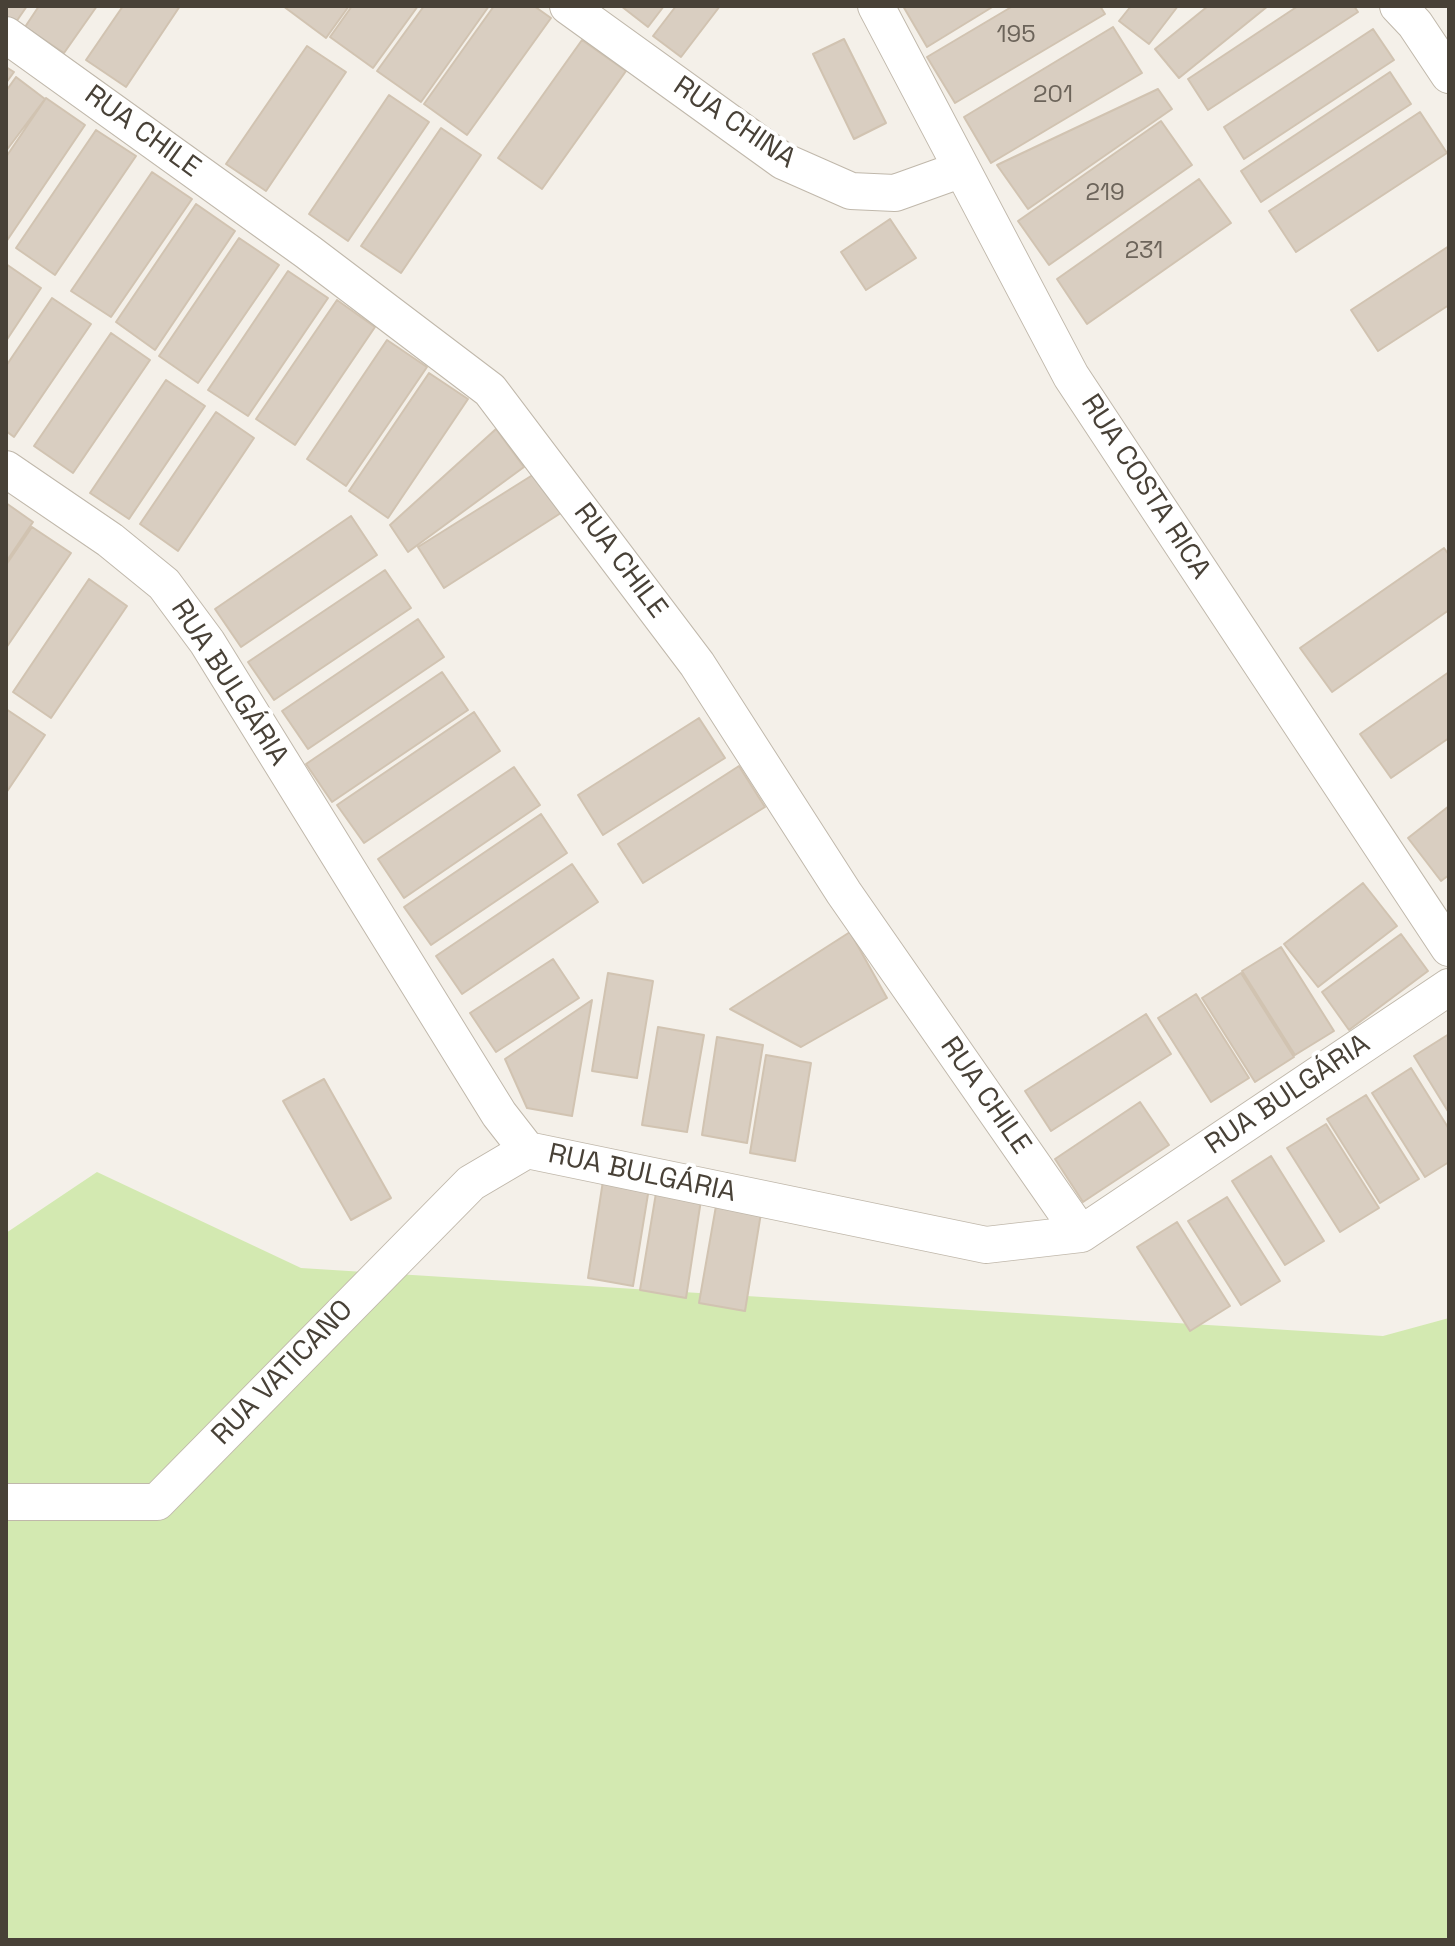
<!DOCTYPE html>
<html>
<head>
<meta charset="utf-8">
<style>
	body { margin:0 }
	#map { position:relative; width:1455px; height:1946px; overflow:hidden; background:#f4f0e9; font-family:"Space Grotesk",sans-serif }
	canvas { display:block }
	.frame { position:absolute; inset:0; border:8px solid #484137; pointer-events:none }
</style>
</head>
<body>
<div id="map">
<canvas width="1455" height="1946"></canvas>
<div class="frame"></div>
</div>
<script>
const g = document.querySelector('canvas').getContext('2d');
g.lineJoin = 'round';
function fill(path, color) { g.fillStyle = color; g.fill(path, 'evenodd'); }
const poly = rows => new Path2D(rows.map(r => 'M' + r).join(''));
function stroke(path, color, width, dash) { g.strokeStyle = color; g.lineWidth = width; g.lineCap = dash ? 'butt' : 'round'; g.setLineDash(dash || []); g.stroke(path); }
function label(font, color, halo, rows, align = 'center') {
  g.font = font + ' "Space Grotesk",sans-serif'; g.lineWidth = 8; g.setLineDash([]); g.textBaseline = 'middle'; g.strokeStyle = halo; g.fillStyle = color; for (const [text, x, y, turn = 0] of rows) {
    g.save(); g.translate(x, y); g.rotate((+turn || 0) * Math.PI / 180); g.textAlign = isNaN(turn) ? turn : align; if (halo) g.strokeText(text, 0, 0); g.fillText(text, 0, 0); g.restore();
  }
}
fill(poly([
	[97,1172,301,1268,1383,1336,1449,1318,1449,1940,6,1940,6,1233]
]), '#d3e9b1');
const building = poly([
	[6,6,27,6,16,22,6,16,6,6],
	[39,6,97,6,64,53,25,27,39,6],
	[123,6,180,6,126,87,86,60,123,6],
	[283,6,349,6,326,38,283,6],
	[352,6,418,6,373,68,330,37,352,6],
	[424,6,489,6,421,102,377,71,424,6],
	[494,6,534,6,551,18,467,135,424,104,494,6],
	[621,6,664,6,648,27,621,6],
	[676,6,720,6,681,57,653,36,676,6],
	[903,6,994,6,927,47,903,6],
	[1013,6,1100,6,1105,14,955,103,927,57,1013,6],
	[1131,6,1178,6,1149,44,1119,21,1131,6],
	[1208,6,1268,6,1179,78,1155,49,1208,6],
	[1298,6,1354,6,1358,12,1208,110,1188,79,1298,6],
	[1113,27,1142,73,991,163,964,117,1113,27],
	[1373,29,1394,60,1244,159,1224,127,1373,29],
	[844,39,886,123,854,139,813,54,844,39],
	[582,40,626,71,542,189,498,158,582,40],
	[307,46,346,72,266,191,226,164,307,46],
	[6,67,14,72,6,83,6,67],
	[1390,72,1411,104,1261,202,1241,171,1390,72],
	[16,77,45,99,6,151,6,91,16,77],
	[1158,89,1172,109,1028,209,997,165,1158,89],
	[389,95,429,122,348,241,309,214,389,95],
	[46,98,85,125,6,242,6,157,46,98],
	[1420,112,1447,153,1296,252,1269,211,1420,112],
	[1161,121,1192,165,1049,265,1018,221,1161,121],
	[441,128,481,155,401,273,361,246,441,128],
	[96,130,136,156,55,275,16,248,96,130],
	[152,172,192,199,111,317,71,291,152,172],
	[1199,179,1231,223,1087,324,1057,279,1199,179],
	[196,204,235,231,155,350,116,322,196,204],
	[890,219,916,258,866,290,841,252,890,219],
	[239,238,279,265,198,383,159,356,239,238],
	[1449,246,1449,305,1378,351,1351,310,1449,246],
	[6,264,41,288,6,341,6,264],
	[288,271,328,298,248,416,208,390,288,271],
	[52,298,91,324,14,437,6,431,6,366,52,298],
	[337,300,375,327,295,445,256,419,337,300],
	[111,333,150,360,73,473,34,446,111,333],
	[387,340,427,367,346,486,307,459,387,340],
	[429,373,468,399,388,518,349,491,429,373],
	[166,380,205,406,129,519,90,493,166,380],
	[216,412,254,438,178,551,140,524,216,412],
	[496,429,524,467,408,552,390,525,496,429],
	[539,471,564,511,444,588,418,547,539,471],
	[6,503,33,522,6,562,6,503],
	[351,516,377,555,241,647,215,609,351,516],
	[32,527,71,553,6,648,6,565,32,527],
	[1444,548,1449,555,1449,610,1332,692,1300,648,1444,548],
	[385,570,411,608,274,700,248,662,385,570],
	[89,579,127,606,51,718,13,692,89,579],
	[418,619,444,657,308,749,282,711,418,619],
	[442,672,468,710,332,802,306,764,442,672],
	[1449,672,1449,738,1391,778,1360,734,1449,672],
	[6,709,45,735,6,793,6,709],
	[474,712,500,751,364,843,337,805,474,712],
	[699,718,725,758,603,835,578,795,699,718],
	[739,766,765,807,643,883,618,844,739,766],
	[514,767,540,805,404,898,378,859,514,767],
	[1449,806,1449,875,1441,881,1408,838,1449,806],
	[541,814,567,853,431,945,404,907,541,814],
	[572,864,598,902,462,994,436,956,572,864],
	[1363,883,1397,926,1318,987,1284,944,1363,883],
	[850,932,887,998,801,1047,730,1009,850,932],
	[1401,934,1428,971,1349,1030,1322,992,1401,934],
	[1281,947,1334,1031,1295,1055,1242,971,1281,947],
	[553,959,579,998,496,1052,470,1013,553,959],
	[608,973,653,981,637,1078,592,1071,608,973],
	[1241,973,1294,1057,1255,1082,1202,998,1241,973],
	[1196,994,1249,1078,1211,1102,1158,1018,1196,994],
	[592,1000,572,1116,527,1108,505,1059,592,1000],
	[1146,1014,1171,1054,1051,1131,1025,1091,1146,1014],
	[658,1027,704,1035,687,1132,642,1125,658,1027],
	[1449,1034,1449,1113,1414,1056,1449,1034],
	[717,1037,763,1045,747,1143,702,1135,717,1037],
	[766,1055,811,1063,795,1161,750,1153,766,1055],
	[1411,1068,1449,1129,1449,1162,1425,1177,1372,1093,1411,1068],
	[324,1079,391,1198,351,1220,283,1101,324,1079],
	[1366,1095,1419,1179,1380,1203,1327,1119,1366,1095],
	[1140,1102,1169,1145,1083,1202,1055,1159,1140,1102],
	[1326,1124,1379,1208,1340,1232,1287,1148,1326,1124],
	[1271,1156,1324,1241,1285,1265,1232,1181,1271,1156],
	[603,1181,649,1188,633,1286,588,1278,603,1181],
	[656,1193,701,1200,686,1298,640,1290,656,1193],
	[1227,1197,1280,1281,1241,1305,1188,1221,1227,1197],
	[716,1206,761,1213,745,1311,699,1303,716,1206],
	[1177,1222,1230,1306,1190,1331,1137,1247,1177,1222]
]);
fill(building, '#d9cec1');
stroke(building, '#d1c3b1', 2);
const street = poly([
	[568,6,783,161,851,191,895,193,962,169],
	[876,6,1071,376,1449,948],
	[1398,6,1415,24,1449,75],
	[6,35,308,252,490,390,697,664,844,893,1081,1234],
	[6,469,110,540,164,584,207,642,499,1114,527,1150,986,1245,1081,1234,1449,987],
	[6,1502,157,1502,471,1183,527,1150]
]);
stroke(street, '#c0b8ab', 38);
stroke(street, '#fff', 36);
label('24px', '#6c645a', null, [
	["195",1016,35],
	["201",1053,95],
	["219",1105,193],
	["231",1144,251]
]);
label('28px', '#484137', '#fff', [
	["RUA CHINA",734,123,34],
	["RUA CHILE",142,132,36],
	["RUA COSTA RICA",1145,487,57],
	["RUA CHILE",620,561,53],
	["RUA BULGÁRIA",229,683,57],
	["RUA BULGÁRIA",1288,1095,-34],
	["RUA CHILE",985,1096,55],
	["RUA BULGÁRIA",642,1174,12],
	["RUA VATICANO",283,1373,-46]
]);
</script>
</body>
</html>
